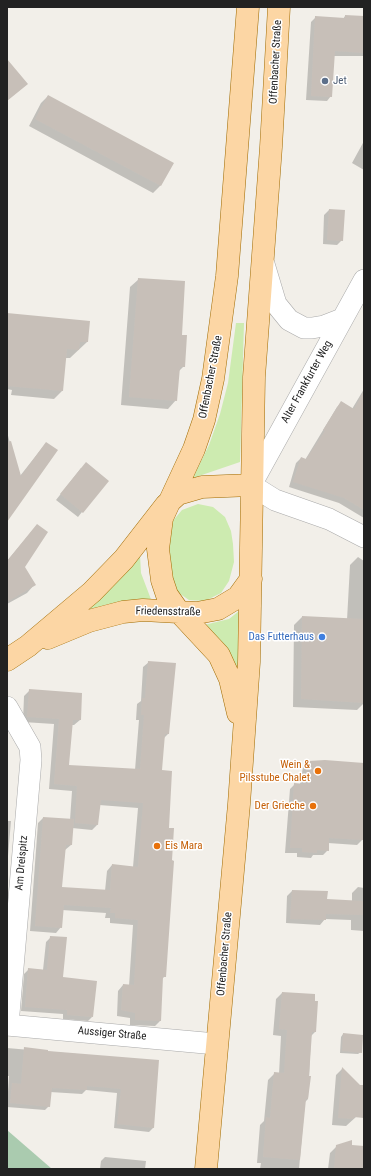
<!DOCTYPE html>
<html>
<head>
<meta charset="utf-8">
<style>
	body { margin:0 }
	#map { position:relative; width:371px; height:1176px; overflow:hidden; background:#f2efe9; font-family:"Roboto Condensed",sans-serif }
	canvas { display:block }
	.frame { position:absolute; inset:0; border:8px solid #222; pointer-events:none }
</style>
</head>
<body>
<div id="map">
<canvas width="371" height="1176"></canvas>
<div class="frame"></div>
</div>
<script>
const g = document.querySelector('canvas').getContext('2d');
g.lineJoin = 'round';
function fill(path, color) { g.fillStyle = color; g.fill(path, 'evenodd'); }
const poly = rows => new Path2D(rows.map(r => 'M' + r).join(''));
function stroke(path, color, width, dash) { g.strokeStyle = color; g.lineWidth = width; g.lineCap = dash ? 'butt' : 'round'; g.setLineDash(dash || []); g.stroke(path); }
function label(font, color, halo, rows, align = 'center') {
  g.font = font + ' "Roboto Condensed",sans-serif'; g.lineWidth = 3; g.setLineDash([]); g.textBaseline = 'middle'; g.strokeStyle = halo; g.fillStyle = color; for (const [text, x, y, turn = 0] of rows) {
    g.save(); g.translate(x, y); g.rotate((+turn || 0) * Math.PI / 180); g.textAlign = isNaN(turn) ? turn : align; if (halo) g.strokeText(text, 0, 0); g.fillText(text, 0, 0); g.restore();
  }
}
fill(poly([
	[236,323,244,323,240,462,193,478,209,445,220,414,228,383],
	[198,504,213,507,225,517,231,531,233,544,234,562,229,581,221,593,205,601,189,600,176,591,166,565,171,523,182,510],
	[140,555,141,573,152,602,108,604,89,610,86,606],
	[239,611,239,681,204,625,229,619]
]), '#cdebb0');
fill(poly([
	[7,1130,52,1169,7,1169]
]), '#aacbaf');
fill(poly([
	[345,16,364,17,364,56,334,56,331,96,327,101,306,100,311,22,315,18,343,19],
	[48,96,172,163,160,186,153,193,29,126,41,103],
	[364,141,364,170,352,163],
	[329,210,342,240,337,245,323,244,324,215],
	[139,279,181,336,184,366,178,372,176,400,168,409,121,405,130,287],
	[7,314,89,322,87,342,70,358,65,358,62,391,54,399,11,395,12,390,7,389],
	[364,389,364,518,339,503,289,487,296,463,301,458,305,460,337,407,342,402,352,409],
	[7,432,10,443,7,446],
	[46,443,7,520,7,466,20,476],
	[81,468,82,512,78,517,56,500],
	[37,525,24,567,34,585,27,593,7,604,7,561],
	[358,557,364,561,364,703,357,710,293,707,294,625,302,617,347,620,350,565],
	[149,662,168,734,164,738,161,771,168,829,165,976,162,979,160,1021,155,1026,130,1025,130,1018,117,1016,118,991,123,985,129,986,133,925,110,923,110,918,105,918,106,913,62,910,61,927,56,933,30,931,38,823,43,818,70,820,72,791,49,789,54,724,23,722,24,696,30,690,81,694,80,720,74,725,71,725,68,766,135,770,139,720,136,720,137,704,141,701,143,667],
	[99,805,138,808,133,867,112,865,107,871,105,891,61,888,65,850,71,845,72,828,92,830,97,825],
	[325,761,364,764,362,840,357,845,328,843,328,850,323,855,313,855,311,858,297,857,297,853,285,853,290,789,295,784,300,784,303,767,308,762],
	[7,821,11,821,7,868],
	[358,887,364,888,364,931,351,930,351,920,325,919,320,925,286,923,287,896,292,891,326,900,352,902,352,893],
	[51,937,62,978,92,1017,88,1021,63,1019,63,1014,21,1011,24,974,29,969,43,970,46,942],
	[282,993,315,1032,311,1036,308,1099,305,1102,299,1169,260,1169,261,1163,257,1163,260,1125,264,1121,268,1080,274,1074,279,1074,281,1036,273,1035,276,999],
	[343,1034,361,1052,358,1054,340,1053,341,1037],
	[7,1048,158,1061,153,1128,149,1132,114,1128,117,1093,86,1090,82,1094,50,1092,49,1106,45,1110,7,1107,9,1076,7,1076],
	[342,1069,356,1117,346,1126,332,1125,336,1075],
	[337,1146,351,1146,364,1157,364,1169,328,1169,330,1153],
	[105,1157,146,1161,145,1169,100,1169,101,1161]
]), '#0003');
fill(poly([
	[345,15,364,16,364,53,335,51,332,97,311,96,315,16,345,18],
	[7,59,28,84,7,101],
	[48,95,174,163,161,186,35,119],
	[329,209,345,210,343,241,327,240],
	[138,278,185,281,182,335,187,335,185,367,180,367,177,401,129,397],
	[7,313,90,321,88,342,80,342,79,350,67,349,63,391,7,386],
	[364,391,364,510,344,498,293,482,301,457,306,459,325,431,323,430,341,401,354,409],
	[11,441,21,476,46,442,58,450,7,522,7,442],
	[86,462,109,481,83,513,60,494],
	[37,524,48,532,25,567,36,585,7,602,7,561],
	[302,616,364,619,364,703,301,699],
	[148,661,176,663,169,734,165,734,162,770,172,771,169,828,174,828,172,860,174,861,166,977,163,977,161,1021,135,1020,135,1013,121,1010,123,984,134,985,138,920,115,918,115,913,110,913,111,908,64,905,62,928,35,926,43,817,74,819,72,845,66,845,62,887,110,890,112,864,138,867,143,803,101,800,98,825,75,823,77,786,54,784,59,719,27,717,29,689,82,693,81,720,73,720,69,765,140,769,144,715,141,715,142,698,145,698],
	[325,760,364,763,363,840,329,838,329,851,317,850,317,853,302,852,302,848,290,848,294,783,304,784,308,761],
	[292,890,328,891,327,899,364,901,364,915,326,914,326,920,290,919],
	[50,936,67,937,63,977,97,981,93,1017,67,1015,67,1010,25,1007,28,968,47,970],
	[282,992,315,994,315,1001,318,1001,316,1032,312,1032,309,1076,311,1076,308,1099,306,1099,300,1160,263,1157,266,1117,270,1118,274,1072,284,1073,287,1030,279,1029],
	[343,1033,363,1035,362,1053,342,1051],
	[24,1047,48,1050,48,1051,159,1060,154,1128,117,1124,121,1089,87,1086,87,1090,52,1088,50,1107,10,1103,12,1083,21,1084],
	[342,1067,360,1085,364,1085,364,1118,354,1117,354,1119,338,1118],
	[352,1140,352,1145,364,1146,364,1169,334,1169,336,1145]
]), '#c7bfb8');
const minor = poly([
	[264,264,276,304,289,320,304,328,312,328,324,326,342,319],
	[364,280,251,485,275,500,329,519,364,537],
	[7,707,30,747,31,760,8,1025],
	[7,1025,216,1044]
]);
const primary = poly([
	[48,638,89,621,123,612,143,610,197,613,218,609,238,597,251,579],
	[7,660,28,646,92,592,124,559,166,505,178,494,202,487,251,485],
	[238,713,230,679,219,655,179,612,167,595,162,580,158,549,162,518,194,449,204,420,213,379,227,276,248,7],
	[206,1169,239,804,249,662,254,377,271,147,279,7]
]);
stroke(minor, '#a9a9a9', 22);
stroke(primary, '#a06b00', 23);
stroke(minor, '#fff', 21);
stroke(primary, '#fcd6a4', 22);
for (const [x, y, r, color] of [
	[325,81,4,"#5c6f8a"],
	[322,637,4,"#3f7fe0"],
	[318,771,4,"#e8710a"],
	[313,806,4,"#e8710a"],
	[157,846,4,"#e8710a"]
]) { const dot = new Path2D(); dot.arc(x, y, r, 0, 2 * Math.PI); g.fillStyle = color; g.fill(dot); stroke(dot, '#fff', 1.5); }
label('11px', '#222', '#fff', [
	["Offenbacher Straße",276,62,-87],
	["Offenbacher Straße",211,377,-79],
	["Alter Frankfurter Weg",307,382,-61],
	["Friedensstraße",168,612,1],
	["Am Dreispitz",22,863,-85],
	["Offenbacher Straße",225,954,-85],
	["Aussiger Straße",112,1034,5]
]);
label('11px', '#4e5e75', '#fff', [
	["Jet",333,81]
], 'left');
label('11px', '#366cbe', '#fff', [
	["Das Futterhaus",314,637]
], 'right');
label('11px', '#c56008', '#fff', [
	["Wein &",310,765],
	["Pilsstube Chalet",310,778],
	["Der Grieche",305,806],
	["Eis Mara",165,846,"left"]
], 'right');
</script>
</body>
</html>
